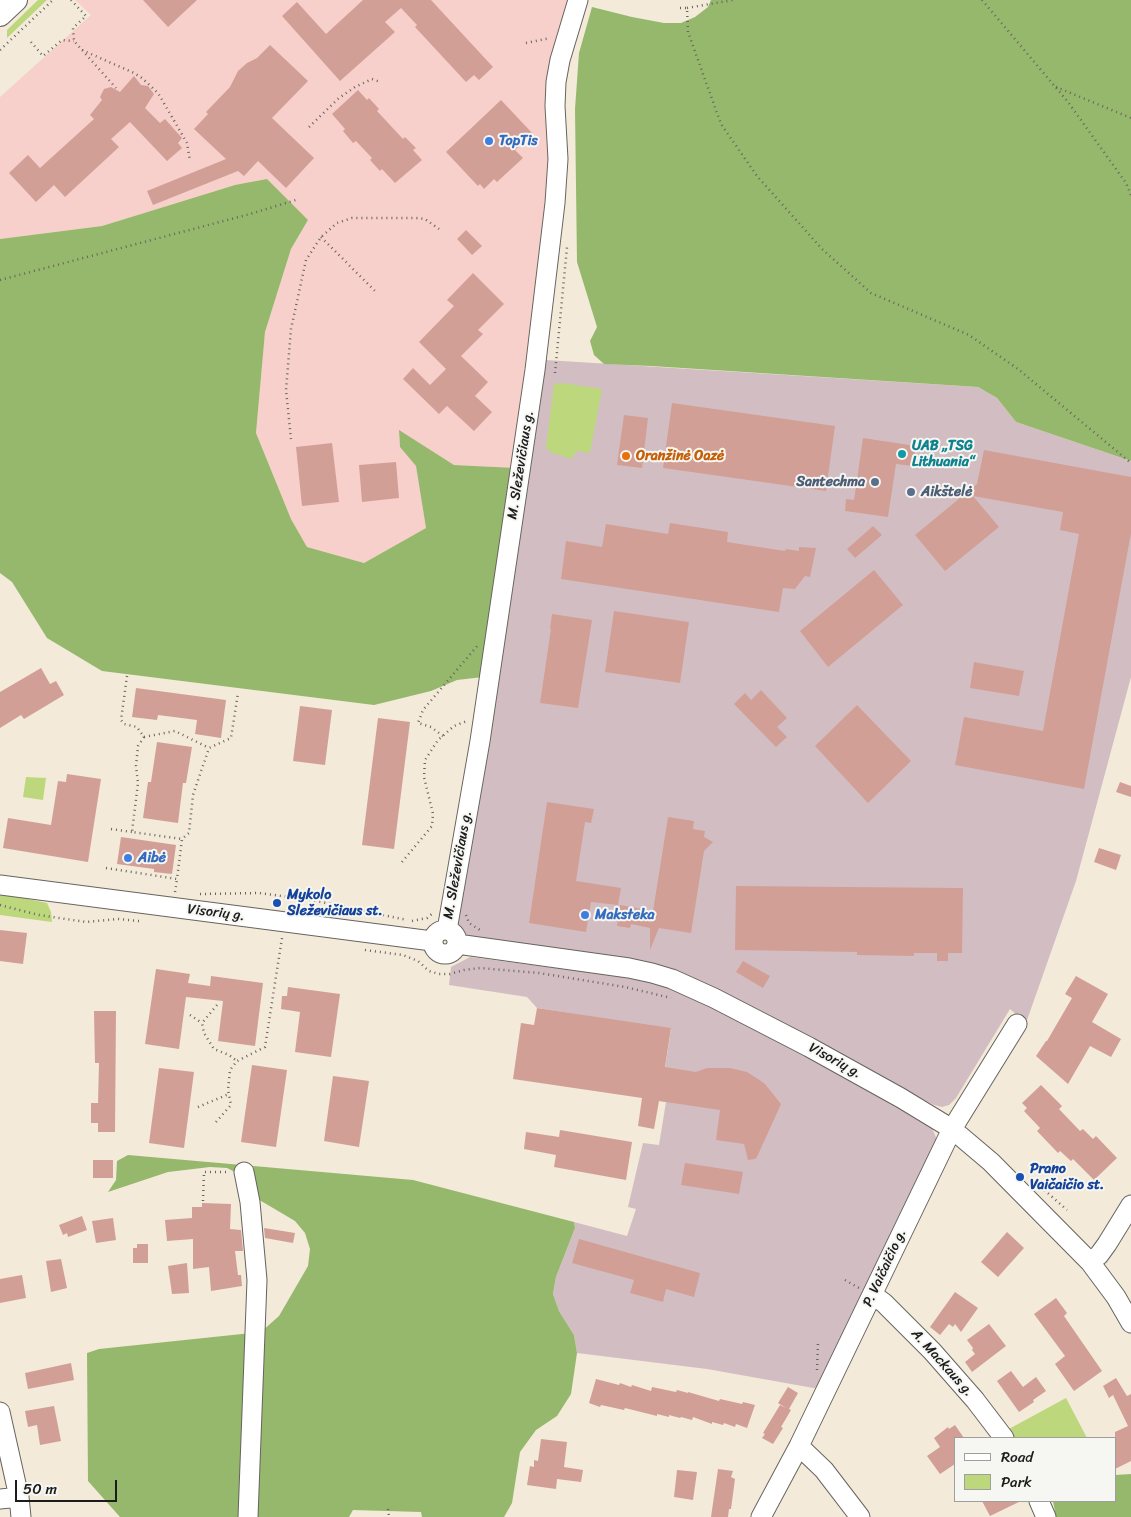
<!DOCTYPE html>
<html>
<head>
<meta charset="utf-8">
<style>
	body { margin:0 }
	#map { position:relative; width:1131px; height:1517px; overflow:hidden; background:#f3ead9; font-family:Sriracha,sans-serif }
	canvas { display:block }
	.legend { position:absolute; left:954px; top:1437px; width:162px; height:65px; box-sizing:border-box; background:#f6f6f2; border:1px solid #9f9f9c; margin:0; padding:6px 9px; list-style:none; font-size:15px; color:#1c1c1c }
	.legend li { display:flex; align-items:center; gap:10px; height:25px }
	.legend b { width:25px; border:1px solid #9f9f9c }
	.scale { position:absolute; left:15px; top:1480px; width:102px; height:22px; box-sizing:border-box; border:2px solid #1c1c1c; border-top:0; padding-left:6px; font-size:15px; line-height:18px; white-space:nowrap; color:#1c1c1c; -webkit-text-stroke:4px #f6f6f2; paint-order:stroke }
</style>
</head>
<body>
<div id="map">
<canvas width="1131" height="1517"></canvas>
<ul class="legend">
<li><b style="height:6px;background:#fff"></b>Road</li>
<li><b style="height:14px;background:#bdd77c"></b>Park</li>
</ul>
<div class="scale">50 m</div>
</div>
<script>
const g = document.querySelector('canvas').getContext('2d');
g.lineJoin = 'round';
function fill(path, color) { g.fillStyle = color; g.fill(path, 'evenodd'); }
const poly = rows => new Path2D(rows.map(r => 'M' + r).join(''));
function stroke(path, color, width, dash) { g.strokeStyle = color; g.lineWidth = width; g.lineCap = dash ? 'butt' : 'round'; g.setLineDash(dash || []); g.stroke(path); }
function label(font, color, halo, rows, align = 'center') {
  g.font = font + ' Sriracha,sans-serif'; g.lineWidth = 4; g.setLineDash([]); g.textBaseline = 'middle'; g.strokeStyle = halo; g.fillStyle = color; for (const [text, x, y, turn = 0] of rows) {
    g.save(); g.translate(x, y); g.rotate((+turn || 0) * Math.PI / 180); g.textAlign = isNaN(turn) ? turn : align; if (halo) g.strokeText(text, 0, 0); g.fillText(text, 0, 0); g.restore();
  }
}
fill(poly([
	[75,0,569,0,555,41,549,69,548,201,516,468,454,465,399,431,400,447,416,465,426,528,364,563,307,547,291,519,256,433,265,332,291,249,308,220,235,185,102,226,0,239,0,97,91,15]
]), '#f7d0cb');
fill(poly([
	[546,360,978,387,997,398,1016,422,1131,461,1131,677,1076,881,1026,1023,1010,1009,956,1098,949,1105,942,1107,934,1105,659,966,645,961,463,935,458,930,457,919],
	[470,957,649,980,721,1010,820,1060,932,1128,937,1140,819,1389,707,1369,577,1353,574,1335,559,1311,553,1294,556,1277,575,1228,574,1222,627,1236,636,1209,628,1207,643,1143,659,1145,666,1102,660,1101,671,1029,537,1008,527,997,449,985,451,967]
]), '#d2bec2');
fill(poly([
	[38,0,47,0,7,38,7,30],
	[562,383,602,389,590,453,576,451,572,459,550,452,546,447,554,384],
	[26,777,46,778,43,800,23,797],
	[0,893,47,903,51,912,52,922,0,915],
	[1066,1398,1087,1438,1012,1438,1007,1430]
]), '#bdd77c');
fill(poly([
	[711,0,1131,0,1131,461,1016,422,997,398,978,387,651,366,604,364,594,355,590,341,597,327,577,262,575,109,579,53,592,7,632,17,664,23,681,23,695,17,708,7],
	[267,179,308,220,291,249,265,332,256,433,291,519,307,547,364,563,426,528,416,466,400,447,399,430,454,465,516,468,483,677,457,680,431,691,374,705,102,671,47,638,12,582,0,573,0,239,102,226,235,185],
	[128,1155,413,1180,574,1222,575,1228,556,1277,553,1294,559,1311,574,1335,577,1353,571,1394,557,1416,536,1430,520,1452,512,1503,504,1517,422,1517,421,1512,353,1510,349,1517,120,1517,88,1481,87,1353,99,1349,261,1332,279,1316,308,1266,310,1249,305,1233,295,1221,251,1195,237,1173,227,1168,210,1167,168,1172,108,1192,116,1180,117,1161],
	[1131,1474,1131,1517,1056,1517,1053,1501,1115,1501,1115,1475]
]), '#96b86c');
fill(poly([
	[143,0,197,0,168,27],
	[363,0,431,0,493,67,479,80,474,75,466,82,415,27,417,25,401,8,385,22,395,32,340,81,282,16,297,2,326,34],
	[270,45,308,81,272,118,314,158,286,188,258,161,244,176,238,171,153,205,147,191,226,159,194,129,208,114,206,112,230,87,238,71,247,63,257,58],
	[134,76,141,85,148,86,154,94,145,108,160,123,165,119,182,138,178,143,182,148,167,161,130,122,111,139,119,147,65,197,54,185,36,202,9,173,28,155,40,168,94,119,90,115,102,100,100,97,104,89,111,87,120,92],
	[358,90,367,100,369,98,379,109,377,111,403,139,405,137,416,148,413,150,422,160,395,183,382,169,380,171,370,160,372,158,356,141,353,143,343,131,345,129,332,114],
	[501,100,533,134,515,150,523,158,497,182,494,179,484,189,480,184,478,186,446,152],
	[466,230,482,246,472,255,457,239],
	[473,273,504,304,478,330,483,334,461,356,488,382,475,396,492,412,474,431,447,406,439,414,403,379,413,368,430,385,446,369,419,342,454,306,447,300],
	[672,403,835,426,826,491,663,468],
	[624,415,648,418,642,468,617,465],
	[863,438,916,446,913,466,896,464,888,517,845,511,846,499,854,500],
	[332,443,339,502,302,506,296,447],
	[984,450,1131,477,1131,533,1084,789,955,765,964,717,1043,731,1079,534,1060,530,1063,512,973,496,999,527,945,571,915,535,977,484],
	[396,462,399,498,362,502,359,465],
	[670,523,728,532,727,542,785,551,786,549,799,551,799,547,816,548,810,577,805,576,795,589,783,588,779,612,561,579,566,541,602,547,606,524,668,534],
	[873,526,882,535,855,558,847,549],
	[874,570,903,605,828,667,800,631],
	[614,611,689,622,680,683,605,672],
	[552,614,592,620,578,708,540,703,551,629,550,629],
	[974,662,1024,671,1019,696,970,688],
	[41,668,50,684,56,681,64,695,24,719,21,715,0,728,0,692],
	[136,688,226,700,221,738,195,734,197,720,158,715,157,720,132,717],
	[761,690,787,718,777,727,787,737,776,747,734,704,745,693,751,700],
	[857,705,911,761,868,803,815,746],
	[300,706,332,710,325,765,293,761],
	[378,718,410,722,394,849,362,845],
	[157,742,192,747,186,783,183,783,178,823,143,818,148,782,151,782],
	[67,774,101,779,88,862,3,848,8,818,51,825,58,781,66,782],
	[1120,782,1131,786,1131,797,1116,792],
	[547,802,594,809,591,823,585,822,576,881,621,888,618,905,591,902,586,932,529,923],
	[668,817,694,821,693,829,705,831,704,837,713,842,704,851,691,933,659,928,650,950,650,928,631,924,630,928,617,926,620,905,653,911],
	[121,837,176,845,172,874,154,872,154,869,117,864],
	[1099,848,1121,855,1116,870,1094,862],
	[736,886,963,888,962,953,948,953,948,961,937,961,937,953,914,953,914,956,857,955,857,952,735,950],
	[0,930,27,933,23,964,0,961],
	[743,961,770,976,763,988,736,972],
	[156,969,190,974,188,983,210,986,211,976,263,983,255,1046,218,1041,223,1001,186,997,179,1049,145,1044],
	[1076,976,1108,994,1092,1022,1121,1039,1111,1057,1090,1046,1068,1084,1036,1056,1046,1041,1047,1041,1072,998,1065,994],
	[288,987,340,994,331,1057,295,1052,300,1012,281,1009,282,996,287,996],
	[537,1008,671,1028,665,1067,696,1072,707,1068,730,1068,747,1072,758,1079,765,1084,781,1104,757,1157,755,1159,748,1160,744,1144,716,1140,720,1110,659,1101,654,1129,638,1126,642,1098,513,1079,521,1023,534,1025],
	[94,1011,116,1011,115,1132,98,1132,98,1123,91,1123,91,1103,98,1103,99,1063,95,1063],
	[252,1065,287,1070,276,1147,241,1142],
	[159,1068,194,1072,184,1148,149,1143],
	[333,1076,369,1081,359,1147,324,1141],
	[1041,1085,1062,1106,1059,1109,1080,1131,1083,1129,1093,1139,1096,1136,1117,1158,1094,1180,1073,1159,1071,1161,1060,1151,1058,1153,1037,1131,1040,1128,1024,1111,1027,1108,1022,1103],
	[560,1130,632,1142,626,1180,554,1167,556,1155,524,1149,526,1132,559,1137],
	[93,1160,113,1160,113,1178,93,1178],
	[685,1163,743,1172,739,1194,681,1185],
	[202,1203,231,1204,230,1229,241,1230,243,1251,235,1251,238,1275,241,1275,242,1286,211,1291,209,1267,193,1269,193,1239,167,1241,165,1220,192,1218,192,1207,202,1207],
	[82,1216,87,1230,68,1237,67,1233,63,1235,59,1225],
	[113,1218,116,1240,96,1243,92,1221],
	[264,1228,295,1233,293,1243,265,1238],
	[1007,1232,1024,1248,998,1277,981,1262],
	[579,1239,700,1273,694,1297,666,1289,663,1302,630,1293,634,1280,572,1263],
	[137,1244,148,1244,148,1263,133,1263,133,1248,137,1248],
	[61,1259,67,1288,51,1292,46,1261],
	[187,1263,189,1293,172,1294,168,1266],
	[22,1275,26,1298,0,1303,0,1279],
	[955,1292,978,1308,961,1332,955,1324,953,1327,949,1324,940,1335,930,1327],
	[1056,1298,1067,1313,1064,1316,1102,1371,1074,1391,1055,1364,1065,1356,1034,1314],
	[989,1324,1006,1346,972,1372,965,1362,975,1354,972,1350,973,1348,967,1340],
	[71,1363,74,1380,28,1389,25,1373],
	[1011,1371,1023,1387,1036,1377,1046,1391,1033,1400,1034,1402,1019,1412,997,1381],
	[1116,1378,1127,1396,1131,1394,1131,1461,1115,1469,1115,1432,1128,1426,1113,1395,1109,1398,1103,1386],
	[596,1379,619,1385,620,1383,631,1387,632,1385,651,1391,652,1387,676,1392,677,1390,688,1393,688,1392,719,1401,720,1399,742,1404,743,1402,755,1405,747,1428,736,1424,735,1427,724,1423,723,1425,712,1422,712,1424,693,1417,692,1420,681,1417,680,1418,669,1415,669,1417,657,1414,657,1416,625,1408,624,1410,601,1405,600,1407,589,1403],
	[788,1387,798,1393,789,1409,791,1410,781,1427,783,1428,773,1444,762,1438,765,1434,763,1433,780,1405,786,1408,778,1403],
	[54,1406,61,1441,40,1445,37,1425,28,1427,25,1411],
	[955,1425,964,1438,955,1438,955,1464,940,1474,927,1456,940,1447,934,1438,948,1427,949,1429],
	[541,1439,567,1442,564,1467,583,1470,581,1482,557,1479,556,1489,527,1485,530,1466,534,1467,534,1460,538,1461],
	[718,1469,733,1471,731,1477,735,1479,731,1509,729,1509,728,1517,711,1517],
	[677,1470,697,1472,693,1500,674,1497],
	[982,1501,1021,1501,990,1516]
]), '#d29f96');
const minor = poly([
	[0,885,432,941],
	'433 942a12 12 0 1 1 24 0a12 12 0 1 1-24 0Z',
	[447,930,480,741,535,370,555,203,558,159,555,106,556,82,560,60,578,0],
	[457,944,629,968,652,973,672,979,714,998,809,1047,901,1098,952,1129,991,1162,1090,1262,1116,1297,1131,1323],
	[244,1172,250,1202,257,1280,248,1517],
	[1090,1262,1099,1255,1107,1244,1131,1205],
	[873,1295,884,1303,932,1351,975,1400,1004,1438],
	[0,1412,19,1497,21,1517],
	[799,1446,824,1470,860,1517],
	[0,1499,19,1497],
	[1039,1501,1046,1517],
	[761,1517,799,1446,952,1129,1017,1024]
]);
const major = poly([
	[0,15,16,0]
]);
stroke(minor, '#67645e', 21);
stroke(major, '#67645e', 24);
stroke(poly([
	[71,0,86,16,73,28,74,41,116,88],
	[982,0,1068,102,1126,183,1131,195],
	[680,8,687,8,688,32,721,124,757,176,822,249,871,293,969,335,1018,369,1131,463],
	[687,8,733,0],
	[31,42,43,56,62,40,74,41],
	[526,43,550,38],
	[0,50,53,0],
	[82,50,134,73,142,78,158,93,187,143,190,161],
	[1056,87,1131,118],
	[309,127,339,98,355,87,372,79,380,82],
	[321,237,377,293],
	[0,280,250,214,299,199],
	[555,373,567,247],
	[291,439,286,390,291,329,306,260,321,237,337,223,352,218,416,218,425,219,439,229],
	[127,676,121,720,124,724,137,727,144,737,175,731,209,748],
	[443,736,431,727,418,723,423,710,478,645],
	[144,737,138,746,136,766,138,783,132,832,182,839],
	[111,829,132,832],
	[402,862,432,826,433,814,424,777,425,760,438,740,454,726,467,721],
	[106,868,177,879,182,839,189,833,193,795,209,748,231,738,238,693],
	[175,892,177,879],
	[200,894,259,893,312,900,407,920],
	[0,905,39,915,86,922,118,919,139,921],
	[466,915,469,923,480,930],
	[412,921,427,918,434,912],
	[365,950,403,955,418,961,429,971,439,974,450,974,464,970,480,968,539,973,625,987,671,998],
	[217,1005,202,1023,204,1033,214,1049,229,1055,237,1061],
	[190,1015,202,1023],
	[198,1107,229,1094],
	[216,1122,231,1105,228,1090,230,1070,237,1061,265,1047,282,938],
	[1033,1180,1067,1210],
	[203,1201,204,1172,230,1172],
	[845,1280,859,1288],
	[817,1370,818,1342],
	[388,1509,389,1517]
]), '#67645e', 2.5, [1, 4]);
stroke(minor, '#fff', 19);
stroke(major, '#fff', 22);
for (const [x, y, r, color] of [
	[489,141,5,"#3f7fe0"],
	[902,454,5,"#0f9aa8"],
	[626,456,5,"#e8710a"],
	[875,482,5,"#5c6f8a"],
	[911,492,5,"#5c6f8a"],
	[128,858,5,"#3f7fe0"],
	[277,903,5,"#1a4fb4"],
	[585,915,5,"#3f7fe0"],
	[1020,1177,5,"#1a4fb4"]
]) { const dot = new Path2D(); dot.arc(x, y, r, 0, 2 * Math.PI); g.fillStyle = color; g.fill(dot); stroke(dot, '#f6f6f2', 2); }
label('bold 14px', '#366cbe', '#f6f6f2', [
	["TopTis",499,141],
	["Aibė",138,858],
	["Maksteka",595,915]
], 'left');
label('bold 14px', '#0d838f', '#f6f6f2', [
	["UAB „TSG",912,446],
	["Lithuania“",912,462]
], 'left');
label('bold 14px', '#c56008', '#f6f6f2', [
	["Oranžinė Oazė",636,456]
], 'left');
label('14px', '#1c1c1c', '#f6f6f2', [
	["M. Sleževičiaus g.",521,465,-81],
	["M. Sleževičiaus g.",458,865,-80],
	["Visorių g.",216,913,7],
	["Visorių g.",835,1061,29],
	["P. Vaičaičio g.",885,1268,-65],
	["A. Mackaus g.",942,1363,48]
]);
label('bold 14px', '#4e5e75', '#f6f6f2', [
	["Santechma",865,482],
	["Aikštelė",921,492,"left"]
], 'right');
label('bold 14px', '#164399', '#f6f6f2', [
	["Mykolo",287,895],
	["Sleževičiaus st.",287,911],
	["Prano",1030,1169],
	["Vaičaičio st.",1030,1185]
], 'left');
</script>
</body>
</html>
